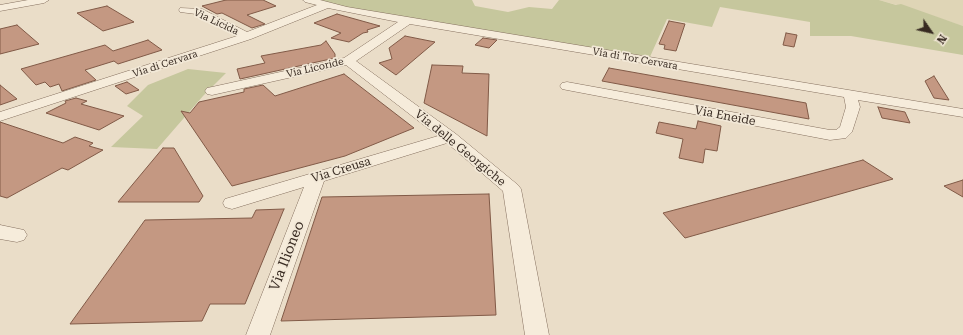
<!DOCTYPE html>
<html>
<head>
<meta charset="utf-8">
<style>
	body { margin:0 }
	#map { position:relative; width:963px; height:335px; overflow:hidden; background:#eaddc8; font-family:"Roboto Serif",serif }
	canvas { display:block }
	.north { position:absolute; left:911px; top:12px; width:40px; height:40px; -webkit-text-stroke:3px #f2e8d7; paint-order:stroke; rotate:124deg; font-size:11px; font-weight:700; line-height:16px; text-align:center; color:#372a21 }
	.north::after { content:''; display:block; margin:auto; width:14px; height:18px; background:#372a21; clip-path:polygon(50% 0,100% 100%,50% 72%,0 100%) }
</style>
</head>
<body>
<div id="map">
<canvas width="963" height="335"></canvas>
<div class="north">N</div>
</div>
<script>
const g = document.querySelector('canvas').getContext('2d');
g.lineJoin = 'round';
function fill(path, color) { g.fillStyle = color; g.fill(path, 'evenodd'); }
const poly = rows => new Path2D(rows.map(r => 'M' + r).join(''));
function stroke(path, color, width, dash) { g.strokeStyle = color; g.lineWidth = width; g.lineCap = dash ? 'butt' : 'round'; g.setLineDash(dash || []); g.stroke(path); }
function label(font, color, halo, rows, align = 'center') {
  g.font = font + ' "Roboto Serif",serif'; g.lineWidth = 3.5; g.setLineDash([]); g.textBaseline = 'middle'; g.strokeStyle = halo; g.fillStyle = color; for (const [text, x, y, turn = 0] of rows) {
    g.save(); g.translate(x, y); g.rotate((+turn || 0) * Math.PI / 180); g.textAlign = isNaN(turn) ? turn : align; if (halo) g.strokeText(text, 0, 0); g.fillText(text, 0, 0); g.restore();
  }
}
fill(poly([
	[879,0,963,0,963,26,915,10]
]), '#dfd5b6');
fill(poly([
	[316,0,472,0,475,6,508,12,529,7,552,9,559,0,879,0,896,5,901,4,963,26,963,55,851,36,810,36,810,22,720,7,712,27,667,19,649,59,368,12],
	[188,69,226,73,203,96,157,149,111,147,143,116,127,106,148,85]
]), '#c6c79d');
const building = poly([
	[226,0,263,0,276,6,247,15,265,24,252,28,222,13,217,14,202,6,226,0],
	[107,6,134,22,103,31,77,13,107,6],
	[337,14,380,26,367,30,368,32,363,33,349,42,331,38,341,33,314,23,337,14],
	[669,21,685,24,676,51,664,49,665,45,659,44,669,21],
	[17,25,39,44,0,54,0,29,17,25],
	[786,33,797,35,794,47,783,45,786,33],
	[405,36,435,42,396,75,379,63,392,59,389,48,405,36],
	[483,38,497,40,489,48,475,45,483,38],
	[148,40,162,50,118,64,114,61,85,70,96,80,62,91,59,84,50,87,45,82,36,85,21,69,105,45,113,51,148,40],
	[326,41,335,54,335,58,240,79,237,69,265,63,261,56,321,45,326,41],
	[432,65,463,66,462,73,489,74,487,136,424,103,432,65],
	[609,68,806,103,809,119,602,81,609,68],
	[344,74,414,128,345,156,232,186,181,111,190,113,199,102,244,92,244,89,263,85,275,96,344,74],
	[934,76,949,100,934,98,925,81,934,76],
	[127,82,139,90,126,94,115,86,127,82],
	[0,85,17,99,0,105,0,85],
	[76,98,87,101,81,104,124,116,99,130,46,113,66,103,65,101,76,98],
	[878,107,905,112,910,123,882,118,878,107],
	[698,121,721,126,717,151,705,149,703,163,679,158,683,139,656,133,659,122,696,129,698,121],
	[0,122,63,143,75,137,93,143,89,146,103,150,68,170,62,168,7,198,0,196,0,122],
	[163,148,174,148,203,196,199,202,118,202,163,148],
	[863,160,893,179,685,238,663,213,863,160],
	[963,180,963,197,944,186,963,180],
	[489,194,496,315,281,321,322,197,489,194],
	[284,209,245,304,210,304,202,321,70,324,145,220,252,218,256,210,284,209]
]);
fill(building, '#c49882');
stroke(building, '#815a47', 1);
const minor = poly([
	[28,0,49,0,44,3,0,11,0,5,28,0],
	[303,0,320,0,347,7,963,109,963,117,858,100,860,107,852,132,846,138,830,140,567,90,562,89,560,86,562,83,567,82,830,130,836,130,840,127,846,107,844,97,410,24,356,61,456,134,518,185,521,189,549,335,525,335,503,191,447,143,324,181,270,335,246,335,304,187,232,209,225,207,223,203,225,199,438,136,346,65,212,95,207,94,205,91,207,88,212,87,344,58,398,22,328,8,251,39,0,121,0,112,237,36,196,14,180,12,179,10,180,8,202,9,247,32,317,5,305,2,303,0],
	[0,225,24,230,27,235,24,240,17,242,0,239,0,225]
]);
stroke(minor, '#85705f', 1);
fill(minor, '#f6ecdb');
label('10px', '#372a21', '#f2e8d7', [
	["Via Licida",216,22,25],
	["Via di Tor Cervara",635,59,10],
	["Via di Cervara",165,64,-18],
	["Via Licoride",315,68,-13]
]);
label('12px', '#372a21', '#f2e8d7', [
	["Via Eneide",725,116,11],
	["Via delle Georgiche",460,148,39],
	["Via Creusa",341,170,-17]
]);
label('14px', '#372a21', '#f2e8d7', [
	["Via Ilioneo",287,256,-69]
]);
</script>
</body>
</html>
